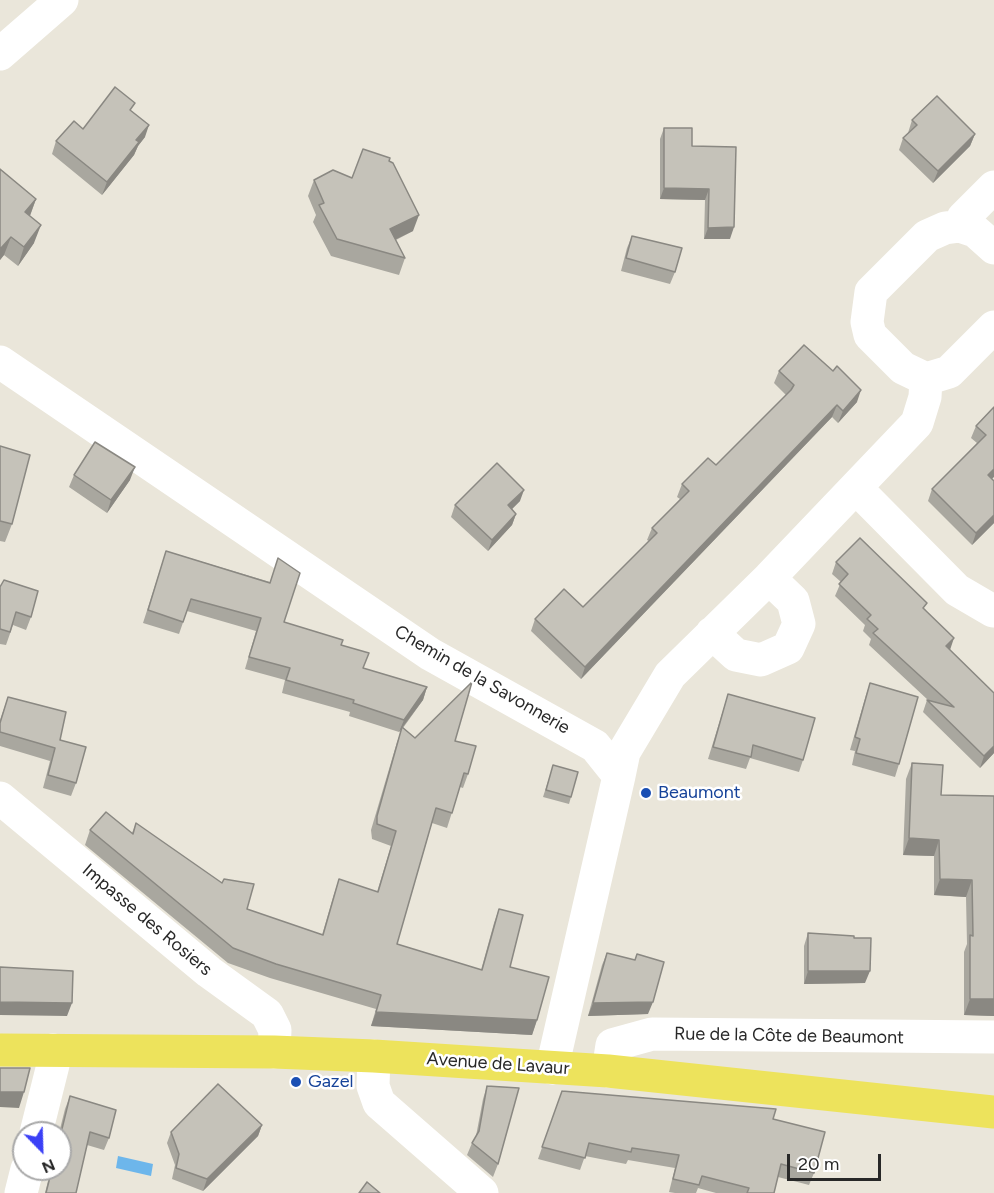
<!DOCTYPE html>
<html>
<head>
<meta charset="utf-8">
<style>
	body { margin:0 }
	#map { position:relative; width:994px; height:1193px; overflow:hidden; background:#eae6da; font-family:Figtree,sans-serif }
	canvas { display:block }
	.north { position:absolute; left:12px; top:1121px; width:60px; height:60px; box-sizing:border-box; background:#fff; border:2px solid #a9a9a9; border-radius:50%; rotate:157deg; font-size:16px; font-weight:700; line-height:24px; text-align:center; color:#282828 }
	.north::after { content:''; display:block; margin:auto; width:21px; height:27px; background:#3b40f6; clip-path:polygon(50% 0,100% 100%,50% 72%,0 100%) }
	.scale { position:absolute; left:787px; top:1154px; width:94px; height:27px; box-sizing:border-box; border:3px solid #282828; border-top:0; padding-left:8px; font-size:18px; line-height:21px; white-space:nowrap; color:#282828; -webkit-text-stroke:4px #fff; paint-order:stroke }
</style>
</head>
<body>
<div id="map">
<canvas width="994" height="1193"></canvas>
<div class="north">N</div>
<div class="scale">20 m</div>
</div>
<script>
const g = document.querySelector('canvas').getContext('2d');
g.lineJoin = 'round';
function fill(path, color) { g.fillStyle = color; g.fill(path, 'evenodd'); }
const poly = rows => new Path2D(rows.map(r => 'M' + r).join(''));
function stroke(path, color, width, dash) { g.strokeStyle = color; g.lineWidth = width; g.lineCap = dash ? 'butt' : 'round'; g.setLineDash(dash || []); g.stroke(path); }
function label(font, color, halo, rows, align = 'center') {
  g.font = font + ' Figtree,sans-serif'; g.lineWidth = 5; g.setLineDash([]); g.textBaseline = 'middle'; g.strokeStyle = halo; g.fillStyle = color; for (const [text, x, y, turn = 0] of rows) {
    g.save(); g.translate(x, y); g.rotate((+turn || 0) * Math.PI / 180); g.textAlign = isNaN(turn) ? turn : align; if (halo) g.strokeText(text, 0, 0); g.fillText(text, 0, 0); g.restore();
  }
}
fill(poly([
	[118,1156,153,1164,151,1176,116,1168]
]), '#6db6eb');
stroke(poly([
	[0,54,62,0],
	[960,226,963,218,994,187],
	[994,248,975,231,960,226,945,228,927,236,871,292,867,322,870,335,903,368,926,379,949,372,994,327],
	[0,362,430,654,595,746,619,776,552,1068],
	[857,489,957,590,993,611],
	[712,633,736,655,761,660,788,648,799,624,793,601,769,578],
	[619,776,624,752,670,675,769,578,917,423,925,397,926,379],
	[0,798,209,972,267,1014,275,1030,274,1052],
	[374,1056,373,1086,379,1103,482,1193],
	[608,1071,612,1045,652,1034,994,1037],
	[36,1133,53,1065,53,1050],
	[21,1193,27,1169]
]), '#fff', 33);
stroke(poly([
	[0,1050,274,1052,374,1056,608,1071,994,1112]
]), '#ede35c', 33);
fill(poly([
	[132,111,145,137,138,146,134,155,102,195,52,154,56,141,83,129],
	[912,120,975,134,970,146,933,183,899,150,903,138,908,133],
	[664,128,692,146,730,239,704,239,705,200,660,199,660,139],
	[389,161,413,231,396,240,405,258,399,275,331,256,313,222,316,215,308,196,314,180,352,178],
	[0,169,36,199,30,216,34,243,18,266,4,255,0,260],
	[632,236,675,272,670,284,621,271,627,248],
	[779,371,857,402,838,423,832,417,581,679,531,631,535,619,583,607,649,541,647,540,652,528,680,499,677,497,682,484,716,465,786,395,774,383],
	[994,407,992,479,994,481,994,523,972,545,928,501,932,489,977,443,971,438,976,426],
	[0,446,12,524,5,542,0,541],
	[74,475,130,480,107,513,69,487],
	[520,501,512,509,516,514,512,525,488,551,451,517,455,505],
	[166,551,270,582,278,558,284,622,341,645,363,668,427,687,423,700,403,728,415,738,455,741,468,774,463,788,460,787,447,828,432,823,397,944,481,970,494,923,499,909,510,967,537,1020,532,1035,371,1026,376,1009,270,978,228,963,85,845,90,830,132,833,136,823,247,909,322,935,334,894,339,879,377,892,391,846,372,839,371,830,397,742,402,729,399,732,349,716,350,712,282,693,285,680,245,669,256,631,187,611,179,634,143,623],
	[836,562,925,609,950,650,994,693,994,753,980,768,923,712,927,700,928,700,869,645,871,639,863,631,865,625,835,596,841,582,832,574],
	[0,587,31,617,26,630,13,625,6,645,0,644],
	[870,683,899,764,895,777,852,765,855,751,850,750,866,695],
	[728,694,803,760,799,772,750,758,746,769,708,759],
	[8,697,60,740,76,783,71,796,43,788,50,761,0,746,0,720],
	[912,763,941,795,994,796,994,1016,964,1015,964,952,967,944,966,897,934,895,934,856,903,855,906,779],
	[551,772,571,797,569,804,543,797],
	[808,933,865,983,804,984,804,946],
	[607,953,648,1014,588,1016,602,965],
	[487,1086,498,1164,493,1177,467,1155,472,1143,476,1136,483,1099],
	[562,1091,773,1119,814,1173,809,1185,778,1177,774,1193,716,1193,698,1188,696,1193,675,1193,669,1192,675,1168,628,1160,626,1164,585,1156,580,1170,538,1159],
	[70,1096,109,1138,104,1150,87,1145,76,1193,45,1193,51,1169,60,1169,59,1133,65,1109],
	[262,1125,258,1136,203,1191,172,1179,175,1165,167,1143,171,1132]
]), '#a9a79f');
fill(poly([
	[149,125,145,137,138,146,134,155,102,195,107,182,136,140],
	[975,134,970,146,933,183,938,171],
	[664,188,709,189,705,200,660,199],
	[36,199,29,218,25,212],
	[419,215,413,231,384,245,390,229],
	[41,225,34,243,18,266,24,247],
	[734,227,730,239,704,239,708,228],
	[11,237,4,255,0,260,0,249],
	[861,390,857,402,838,423,843,411],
	[837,405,832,417,581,679,585,667],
	[135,467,130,480,107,513,111,500],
	[994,469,994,477,983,487,988,475],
	[524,490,520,501,504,517,508,505],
	[516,514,512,525,488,551,492,540],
	[994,515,994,523,972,545,976,533],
	[954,638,950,650,946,646],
	[427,687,423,700,399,732,404,720],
	[994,746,994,753,980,768,984,756],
	[909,838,939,840,934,856,903,855],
	[940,879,972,880,966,897,934,895],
	[808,971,870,971,865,983,804,984],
	[970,999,994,999,994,1016,964,1015],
	[0,1002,72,1003,67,1016,0,1015],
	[653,1002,648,1014,588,1016,593,1003],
	[376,1012,537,1020,532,1035,371,1026],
	[0,1092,24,1092,19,1108,0,1107],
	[262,1125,258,1136,203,1191,207,1179]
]), '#8a8882');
const building = poly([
	[115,87,135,103,130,110,149,125,136,140,139,142,107,182,56,141,74,121,83,129,115,87],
	[937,96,975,134,938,171,903,138,917,125,912,120,937,96],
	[664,128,692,128,692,146,736,147,734,227,708,228,709,189,664,188,664,128],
	[363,149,390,158,389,161,393,163,419,215,390,229,405,258,337,239,319,205,324,203,314,180,333,170,352,178,363,149],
	[0,169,36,199,25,212,41,225,24,247,11,237,0,249,0,169],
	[632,236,682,248,675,272,626,258,632,236],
	[804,345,833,371,837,366,861,390,843,411,837,405,585,667,535,619,564,589,583,607,657,533,652,528,689,491,682,484,708,458,716,465,791,390,794,385,779,371,804,345],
	[994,407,994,469,988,475,994,481,994,515,976,533,932,489,986,435,976,426,994,407],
	[95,442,135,467,111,500,74,475,95,442],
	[0,446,30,455,12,524,0,521,0,446],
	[497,463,524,490,508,505,516,514,492,540,455,505,497,463],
	[860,538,927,603,923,608,954,638,946,646,994,693,994,746,984,756,927,700,954,707,873,633,878,629,867,619,871,615,839,584,848,574,836,562,860,538],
	[166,551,270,583,278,558,300,573,284,622,343,640,341,645,369,653,363,668,427,687,404,720,353,703,354,700,286,680,290,668,249,657,261,618,191,599,183,622,148,610,166,551],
	[4,580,38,591,31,617,16,612,10,632,0,629,0,587,4,580],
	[472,682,455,741,476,746,468,774,464,773,452,813,436,808,397,944,482,970,499,909,523,915,510,967,549,977,537,1020,376,1012,381,995,276,964,233,948,90,830,106,812,133,834,136,823,222,883,224,879,254,884,247,909,323,935,339,879,378,892,396,831,377,824,377,816,402,727,415,738,472,682],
	[870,683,918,697,899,764,856,753,860,739,855,737,870,683],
	[728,694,815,718,803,760,753,745,751,757,713,747,728,694],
	[8,697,66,712,60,740,86,747,76,783,48,775,55,748,0,732,0,723,8,697],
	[912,763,943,765,941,795,994,796,994,999,970,999,970,935,973,936,972,880,940,879,939,840,909,838,912,763],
	[553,765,578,772,571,797,546,790,553,765],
	[808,933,854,936,854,938,871,938,870,971,808,971,808,933],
	[607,953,635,960,637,954,664,962,653,1002,593,1003,607,953],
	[0,967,73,971,72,1003,0,1002,0,967],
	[0,1068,30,1068,24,1092,0,1092,0,1068],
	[218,1084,262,1125,207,1179,176,1168,179,1154,171,1132,218,1084],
	[487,1086,519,1088,498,1164,472,1143,479,1131,487,1086],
	[562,1091,776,1109,773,1119,825,1132,814,1173,781,1164,774,1193,747,1193,749,1188,702,1176,699,1185,673,1179,679,1155,632,1148,631,1152,589,1143,585,1158,542,1147,562,1091],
	[70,1096,116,1110,109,1138,90,1132,76,1193,46,1193,52,1169,60,1169,60,1137,70,1096],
	[367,1182,380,1193,359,1193,367,1182]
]);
fill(building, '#c5c2b9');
stroke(building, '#8a8882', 1.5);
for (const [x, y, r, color] of [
	[646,793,6,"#1a4fb4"],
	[296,1082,6,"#1a4fb4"]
]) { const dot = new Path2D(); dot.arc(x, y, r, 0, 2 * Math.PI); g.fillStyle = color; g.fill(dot); stroke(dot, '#fff', 2); }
label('18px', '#282828', '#fff', [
	["Chemin de la Savonnerie",482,680,30],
	["Impasse des Rosiers",147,920,40],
	["Rue de la Côte de Beaumont",789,1036,1],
	["Avenue de Lavaur",498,1064,4]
]);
label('18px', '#164399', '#fff', [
	["Beaumont",658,793],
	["Gazel",308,1082]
], 'left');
</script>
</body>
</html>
